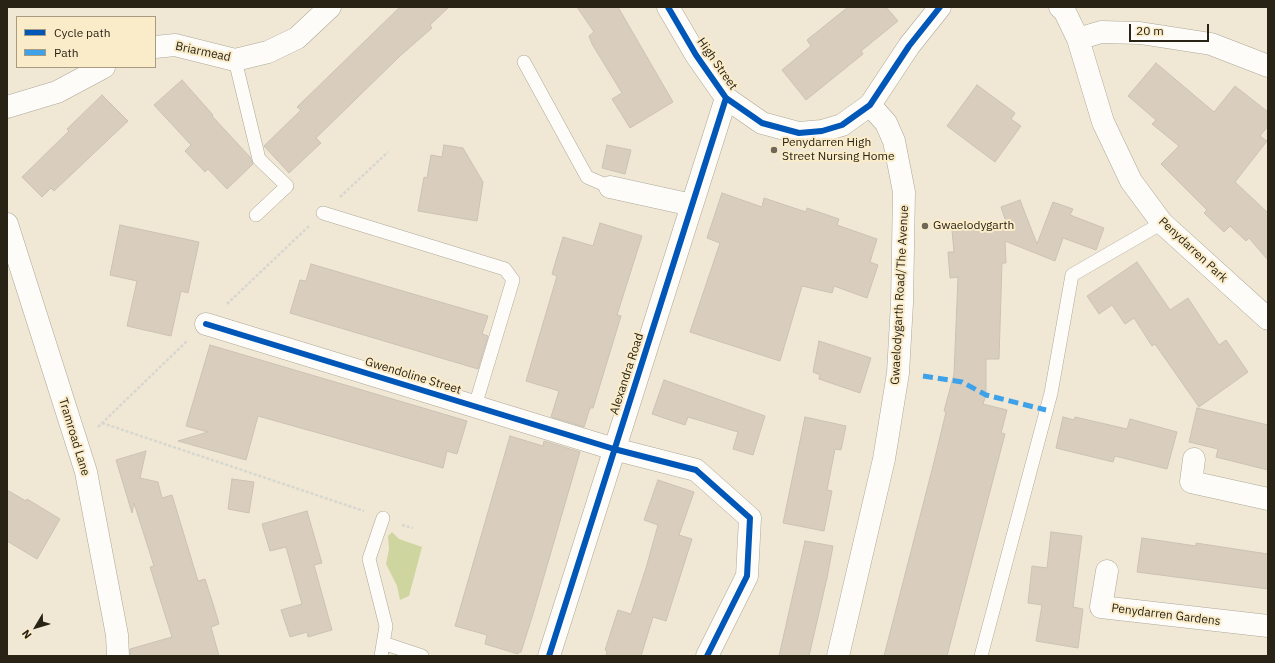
<!DOCTYPE html>
<html>
<head>
<meta charset="utf-8">
<style>
	body { margin:0 }
	#map { position:relative; width:1275px; height:663px; overflow:hidden; background:#f0e8d4; font-family:"IBM Plex Sans",sans-serif }
	canvas { display:block }
	.frame { position:absolute; inset:0; border:8px solid #292316; pointer-events:none }
	.legend { position:absolute; left:16px; top:16px; width:140px; height:52px; box-sizing:border-box; background:#fbecc9; border:1px solid #a79c81; margin:0; padding:5px 7px; list-style:none; font-size:12px; color:#292316 }
	.legend li { display:flex; align-items:center; gap:8px; height:20px }
	.legend b { width:20px; border:1px solid #a79c81 }
	.north { position:absolute; left:16px; top:607px; width:40px; height:40px; -webkit-text-stroke:3px #fbecc9; paint-order:stroke; rotate:232deg; font-size:11px; font-weight:700; line-height:16px; text-align:center; color:#292316 }
	.north::after { content:''; display:block; margin:auto; width:14px; height:18px; background:#292316; clip-path:polygon(50% 0,100% 100%,50% 72%,0 100%) }
	.scale { position:absolute; left:1129px; top:24px; width:80px; height:18px; box-sizing:border-box; border:2px solid #292316; border-top:0; padding-left:5px; font-size:12px; line-height:14px; white-space:nowrap; color:#292316; -webkit-text-stroke:3px #fbecc9; paint-order:stroke }
</style>
</head>
<body>
<div id="map">
<canvas width="1275" height="663"></canvas>
<div class="frame"></div>
<ul class="legend">
<li><b style="height:5px;background:#0057b8"></b>Cycle path</li>
<li><b style="height:5px;background:#3ea2ea"></b>Path</li>
</ul>
<div class="north">N</div>
<div class="scale">20 m</div>
</div>
<script>
const g = document.querySelector('canvas').getContext('2d');
g.lineJoin = 'round';
function fill(path, color) { g.fillStyle = color; g.fill(path, 'evenodd'); }
const poly = rows => new Path2D(rows.map(r => 'M' + r).join(''));
function stroke(path, color, width, dash) { g.strokeStyle = color; g.lineWidth = width; g.lineCap = dash ? 'butt' : 'round'; g.setLineDash(dash || []); g.stroke(path); }
function label(font, color, halo, rows, align = 'center') {
  g.font = font + ' "IBM Plex Sans",sans-serif'; g.lineWidth = 4; g.setLineDash([]); g.textBaseline = 'middle'; g.strokeStyle = halo; g.fillStyle = color; for (const [text, x, y, turn = 0] of rows) {
    g.save(); g.translate(x, y); g.rotate((+turn || 0) * Math.PI / 180); g.textAlign = isNaN(turn) ? turn : align; if (halo) g.strokeText(text, 0, 0); g.fillText(text, 0, 0); g.restore();
  }
}
fill(poly([
	[392,532,399,539,422,547,409,596,400,600,397,586,386,564,389,549,388,536]
]), '#ced59f');
const building = poly([
	[400,7,449,7,430,25,432,28,400,56,316,138,321,143,289,173,264,146,301,110,297,107,400,7],
	[577,7,618,7,673,102,630,128,612,99,622,93,592,44,589,36,594,32,577,7],
	[848,7,886,7,898,21,861,51,863,54,806,100,782,70,811,46,807,40,848,7],
	[1156,63,1214,112,1235,86,1268,112,1268,126,1260,136,1267,141,1235,182,1268,213,1268,260,1249,238,1246,241,1230,226,1224,232,1204,213,1207,210,1161,164,1179,146,1152,124,1156,120,1128,96,1156,63],
	[182,80,213,115,212,116,250,157,253,164,227,189,208,169,205,172,185,151,191,145,154,105,182,80],
	[977,85,1015,113,1011,119,1021,126,995,162,947,126,977,85],
	[102,95,128,121,54,191,51,188,42,197,22,177,69,131,67,129,102,95],
	[444,145,463,148,483,182,477,221,418,211,424,177,427,178,431,155,442,157,444,145],
	[607,145,631,150,625,174,602,168,607,145],
	[722,193,762,207,764,198,806,212,807,208,839,219,837,225,877,239,870,262,878,265,867,298,834,286,832,293,802,286,780,361,690,332,720,243,707,238,722,193],
	[1020,200,1037,244,1053,202,1073,209,1070,215,1104,228,1096,250,1063,238,1055,261,1005,241,1006,263,1002,263,999,359,986,359,986,395,983,404,1007,410,1001,433,1005,434,947,656,884,656,934,462,946,412,944,411,954,374,958,277,950,278,948,252,954,252,952,230,1007,225,1001,207,1020,200],
	[600,223,642,236,617,315,621,316,593,408,590,408,584,427,551,417,559,391,526,381,557,276,552,274,563,237,593,246,600,223],
	[120,225,199,242,188,293,181,291,171,336,127,326,137,281,110,275,120,225],
	[1137,262,1170,310,1188,298,1219,345,1226,340,1248,372,1199,407,1155,344,1152,346,1134,318,1125,324,1112,305,1099,314,1087,296,1137,262],
	[311,264,488,316,482,334,488,336,478,369,290,313,300,280,306,281,311,264],
	[819,341,871,358,860,393,819,379,820,375,813,372,819,341],
	[210,345,467,421,457,454,447,451,443,468,258,416,246,460,178,441,208,432,186,426,210,345],
	[664,380,765,416,753,455,733,449,738,432,688,417,685,425,652,414,664,380],
	[1197,408,1268,425,1268,470,1216,457,1218,449,1189,442,1197,408],
	[805,417,846,426,841,450,835,449,827,490,832,491,824,531,783,523,805,417],
	[1063,417,1074,420,1075,417,1127,429,1130,419,1177,432,1167,469,1115,456,1113,462,1056,448,1063,417],
	[510,436,543,446,544,441,580,452,533,614,521,652,519,652,518,654,485,644,487,635,455,626,510,436],
	[146,451,140,478,158,482,162,498,172,495,198,581,205,579,214,607,219,624,211,627,219,656,130,656,130,649,172,637,150,567,154,566,134,503,132,513,116,460,146,451],
	[232,479,254,482,249,513,228,509,232,479],
	[658,480,694,492,679,535,692,539,666,621,653,617,641,656,606,656,607,651,605,650,618,610,631,614,646,568,658,525,644,520,658,480],
	[7,490,26,501,27,499,60,519,37,559,7,541,7,490],
	[307,511,322,563,314,565,332,630,308,637,307,632,290,637,281,610,302,604,286,547,270,551,262,524,307,511],
	[1051,532,1082,536,1073,607,1083,609,1078,648,1036,641,1042,605,1028,603,1032,566,1047,568,1051,532],
	[1142,538,1196,546,1196,543,1268,554,1268,589,1137,572,1142,538],
	[805,541,833,546,827,578,809,656,779,656,805,541]
]);
fill(building, '#d9cebe');
stroke(building, '#cbc2b5', 1);
const lane = poly([
	[235,60,259,159,287,186,256,215],
	[524,62,587,177,610,187],
	[323,213,505,269,513,280,475,406],
	[383,643,422,656],
	[381,656,386,626,369,559,383,518],
	[981,656,1051,393,1072,275,1162,223]
]);
const street = poly([
	[1060,7,1065,12,1078,39,1103,122,1131,181,1162,223,1268,319],
	[1078,39,1101,32,1140,33,1211,44,1268,66],
	[155,47,175,45,235,60,268,52,297,38,330,7],
	[7,107,57,92,104,67],
	[610,187,692,205],
	[7,224,86,472,117,635,118,656],
	[206,324,614,449,696,470,750,518,747,576,707,656],
	[1194,459,1191,482,1268,499],
	[1107,571,1101,607,1268,626],
	[549,656,726,98]
]);
const secondary = poly([
	[838,656,884,459,898,373,902,303,904,192,894,141,886,123,870,105]
]);
const primary = poly([
	[668,7,696,55,726,98,762,123,799,133,822,131,842,125,870,105,909,46,940,7]
]);
stroke(lane, '#ada798', 14);
stroke(street, '#ada798', 23);
stroke(secondary, '#ada798', 23);
stroke(primary, '#ada798', 23);
stroke(poly([
	[340,197,388,152],
	[227,304,309,226],
	[102,423,364,511],
	[98,427,188,340],
	[402,525,413,528]
]), '#d8d6d1', 2.5, [3, 2]);
stroke(lane, '#fdfcf9', 13);
stroke(street, '#fdfcf9', 22);
stroke(secondary, '#fdfcf9', 22);
stroke(primary, '#fdfcf9', 22);
stroke(poly([
	[923,376,962,382,986,395,1046,410]
]), '#3ea2ea', 5, [10, 5]);
stroke(poly([
	[668,7,696,55,726,98,762,123,799,133,822,131,842,125,870,105,909,46,940,7],
	[206,324,614,449,696,470,750,518,747,576,707,656],
	[549,656,726,98]
]), '#0057b8', 6);
for (const [x, y, r, color] of [
	[774,150,4,"#6f6858"],
	[925,226,4,"#6f6858"]
]) { const dot = new Path2D(); dot.arc(x, y, r, 0, 2 * Math.PI); g.fillStyle = color; g.fill(dot); stroke(dot, '#fbecc9', 1.5); }
label('12px', '#292316', '#fbecc9', [
	["Briarmead",203,52,12],
	["High Street",717,64,55],
	["Penydarren Park",1193,250,43],
	["Gwaelodygarth Road/The Avenue",900,295,-87],
	["Alexandra Road",627,374,-72],
	["Gwendoline Street",413,376,17],
	["Tramroad Lane",74,437,73],
	["Penydarren Gardens",1166,615,7]
]);
label('12px', '#292316', '#fbecc9', [
	["Penydarren High",782,143],
	["Street Nursing Home",782,157],
	["Gwaelodygarth",933,226]
], 'left');
</script>
</body>
</html>
